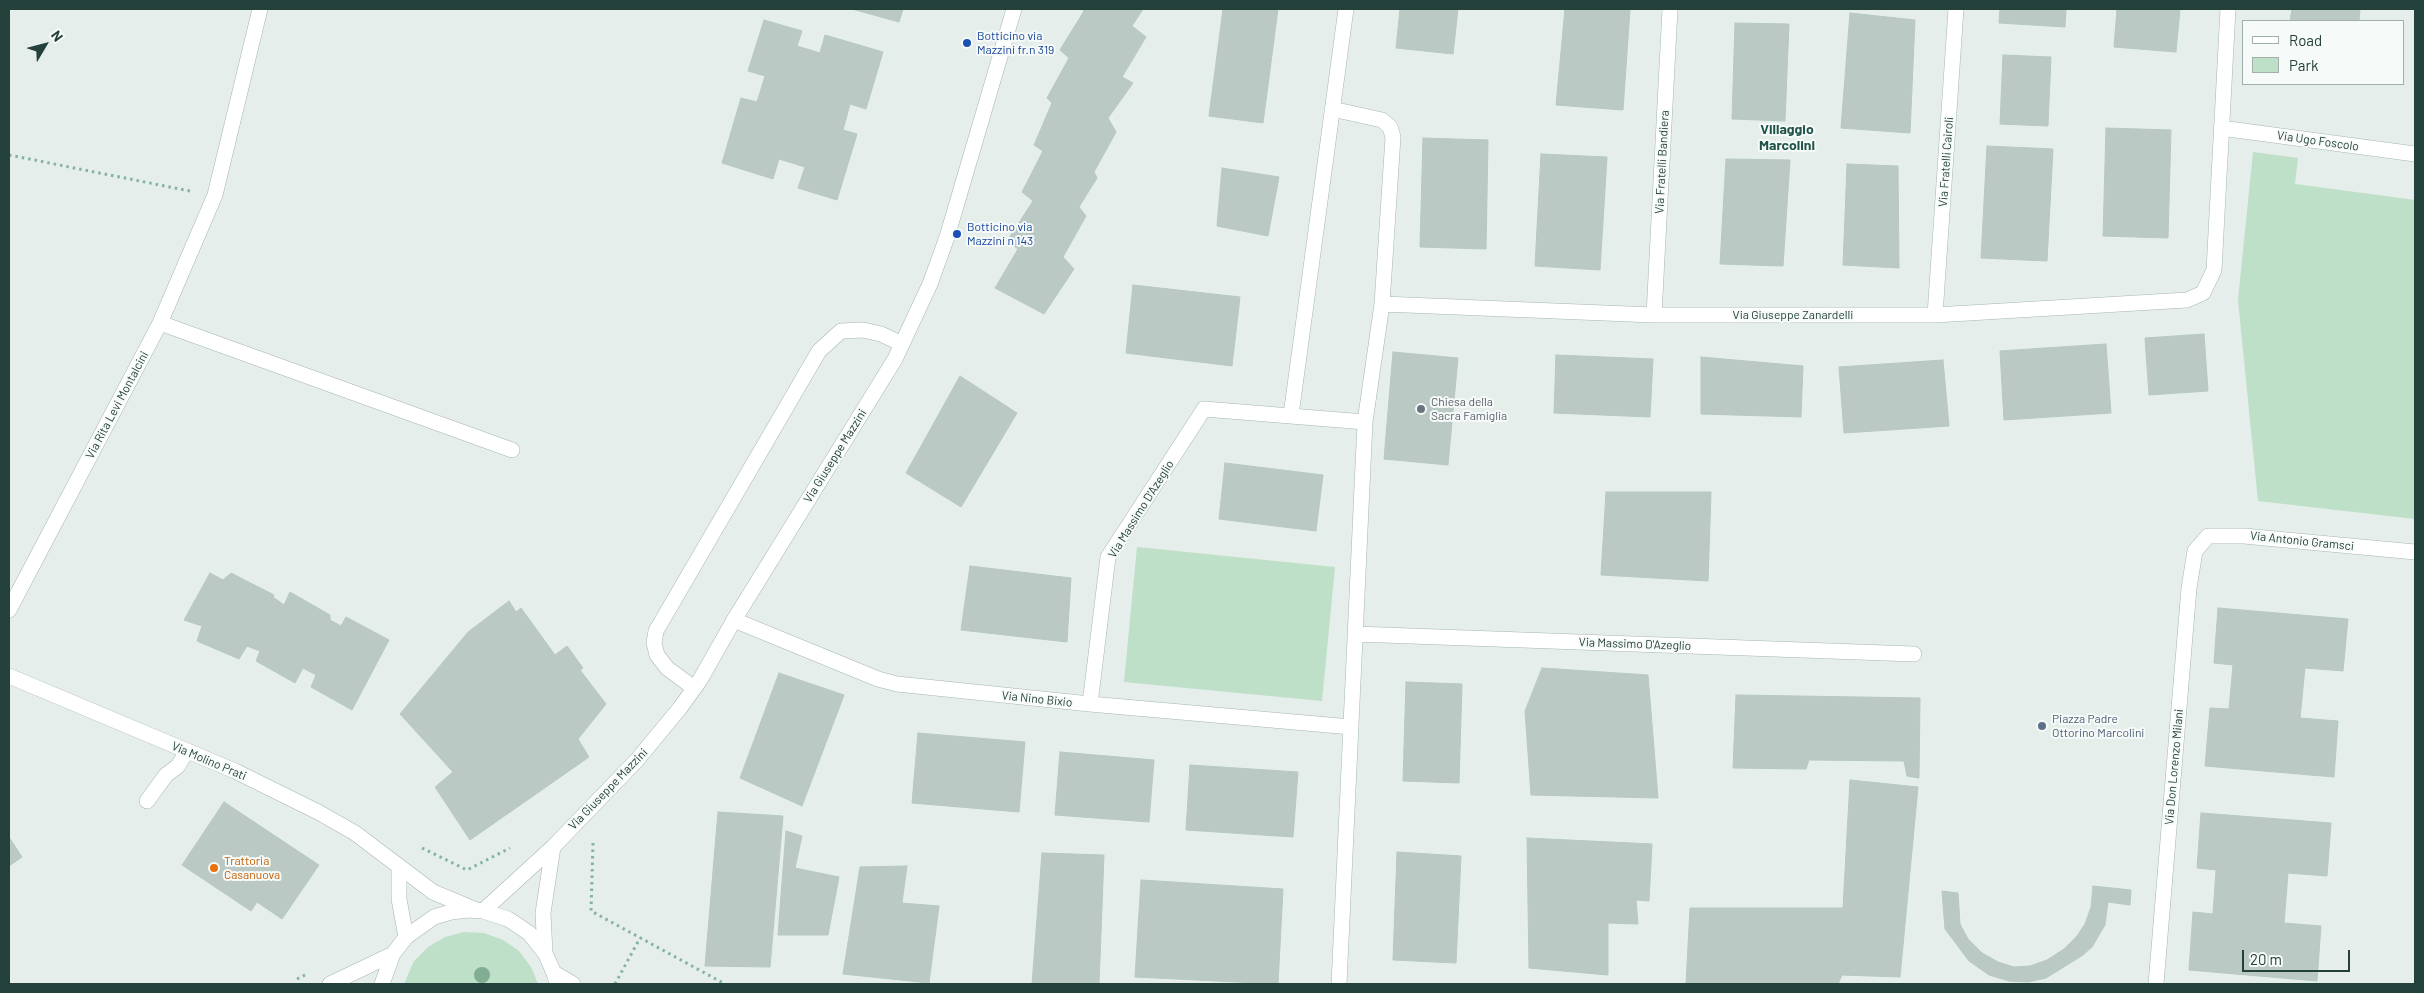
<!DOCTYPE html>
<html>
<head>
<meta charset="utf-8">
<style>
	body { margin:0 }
	#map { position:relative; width:2424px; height:993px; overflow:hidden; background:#e5eeea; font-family:Barlow,sans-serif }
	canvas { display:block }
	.frame { position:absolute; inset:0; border:10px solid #24403a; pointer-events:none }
	.legend { position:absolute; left:2242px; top:20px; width:162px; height:65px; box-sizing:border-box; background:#f6faf8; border:1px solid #a2b0ac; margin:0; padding:6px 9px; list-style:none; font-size:15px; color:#24403a }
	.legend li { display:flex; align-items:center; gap:10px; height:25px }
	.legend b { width:25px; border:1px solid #a2b0ac }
	.north { position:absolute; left:20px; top:20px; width:50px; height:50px; -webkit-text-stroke:4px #f6faf8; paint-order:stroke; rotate:53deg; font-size:14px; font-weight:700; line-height:20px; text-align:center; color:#24403a }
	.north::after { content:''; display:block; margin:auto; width:18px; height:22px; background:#24403a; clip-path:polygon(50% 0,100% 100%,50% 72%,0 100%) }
	.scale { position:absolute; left:2242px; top:950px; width:108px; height:22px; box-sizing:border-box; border:2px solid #24403a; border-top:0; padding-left:6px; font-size:15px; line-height:18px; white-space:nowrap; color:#24403a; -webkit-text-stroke:4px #f6faf8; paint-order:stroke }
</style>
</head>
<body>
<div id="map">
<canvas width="2424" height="993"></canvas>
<div class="frame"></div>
<ul class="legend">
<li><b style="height:6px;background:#fff"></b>Road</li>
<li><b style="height:14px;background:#bedfc8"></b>Park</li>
</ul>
<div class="north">N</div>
<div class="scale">20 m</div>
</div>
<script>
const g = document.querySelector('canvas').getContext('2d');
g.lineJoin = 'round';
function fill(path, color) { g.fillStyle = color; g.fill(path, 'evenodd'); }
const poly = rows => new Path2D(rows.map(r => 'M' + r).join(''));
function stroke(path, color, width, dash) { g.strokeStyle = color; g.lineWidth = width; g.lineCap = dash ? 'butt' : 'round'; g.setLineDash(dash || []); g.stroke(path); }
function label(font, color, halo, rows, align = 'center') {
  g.font = font + ' Barlow,sans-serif'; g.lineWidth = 4; g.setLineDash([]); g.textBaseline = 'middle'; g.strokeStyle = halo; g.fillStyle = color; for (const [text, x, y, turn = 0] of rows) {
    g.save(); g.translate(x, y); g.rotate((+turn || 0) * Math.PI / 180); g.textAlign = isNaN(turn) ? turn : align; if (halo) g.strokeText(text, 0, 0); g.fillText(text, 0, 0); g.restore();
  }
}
fill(poly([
	[2253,152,2298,158,2295,184,2415,200,2415,519,2258,501,2238,300],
	[1137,547,1335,567,1322,701,1124,682],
	[464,932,484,933,503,940,519,951,531,967,538,984,404,984,414,961,428,947,445,937]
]), '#bedfc8');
const building = poly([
	[852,9,903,9,899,22,852,9],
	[1083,9,1143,9,1132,26,1146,37,1122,77,1133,83,1108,118,1116,132,1094,172,1097,178,1079,207,1086,216,1063,257,1074,269,1044,314,995,288,1018,249,1007,241,1033,201,1022,192,1043,151,1034,145,1052,103,1047,98,1069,58,1060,50,1084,11,1083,9],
	[1223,9,1278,9,1263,123,1209,116,1223,9],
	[1400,9,1458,9,1453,54,1396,48,1400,9],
	[1565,9,1630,9,1623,110,1556,105,1565,9],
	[2000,9,2066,9,2065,27,1999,23,2000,9],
	[2117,9,2180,9,2176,52,2114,47,2117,9],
	[2292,9,2360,9,2359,21,2290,21,2292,9],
	[1850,13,1915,20,1910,133,1841,128,1850,13],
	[764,20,802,31,797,46,820,53,825,35,883,52,866,109,850,104,843,130,857,134,837,200,798,188,805,167,779,159,773,179,722,163,741,98,757,102,765,76,748,71,764,20],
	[1735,23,1789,24,1785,121,1732,119,1735,23],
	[2003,55,2051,57,2048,126,2000,124,2003,55],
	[2106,128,2171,130,2168,238,2103,236,2106,128],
	[1423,138,1488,140,1486,249,1420,247,1423,138],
	[1987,146,2053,149,2047,261,1981,258,1987,146],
	[1541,154,1607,157,1600,270,1535,266,1541,154],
	[1726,159,1790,160,1783,266,1720,264,1726,159],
	[1847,164,1898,166,1899,268,1843,265,1847,164],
	[1222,168,1279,177,1268,236,1217,226,1222,168],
	[1133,285,1240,297,1232,366,1126,353,1133,285],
	[2204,334,2208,391,2149,395,2145,338,2204,334],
	[2106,344,2111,413,2004,420,2000,351,2106,344],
	[1393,352,1458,358,1448,465,1384,459,1393,352],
	[1556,355,1653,359,1650,417,1554,413,1556,355],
	[1701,357,1803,366,1801,417,1701,414,1701,357],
	[1943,360,1949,426,1844,433,1839,367,1943,360],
	[960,376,1017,413,961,507,906,473,960,376],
	[1225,463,1323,475,1316,531,1219,519,1225,463],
	[1606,492,1711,492,1708,581,1601,575,1606,492],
	[970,566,1071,578,1067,642,961,630,970,566],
	[210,573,223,580,231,573,274,595,273,597,284,605,290,592,330,615,330,620,341,626,346,617,389,640,352,710,311,687,316,675,303,668,295,683,256,661,260,651,247,646,239,659,197,641,202,626,184,620,210,573],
	[509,601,516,612,521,608,555,655,567,646,583,668,580,670,606,704,578,739,589,757,470,840,435,787,453,772,400,714,468,632,509,601],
	[2218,608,2348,619,2343,671,2305,668,2300,718,2338,721,2334,777,2205,766,2210,708,2229,709,2233,665,2214,663,2218,608],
	[1542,668,1648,675,1658,798,1531,795,1525,711,1542,668],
	[779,673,844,695,802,806,740,778,779,673],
	[1406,682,1462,684,1459,783,1403,781,1406,682],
	[1736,695,1920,698,1919,778,1907,776,1904,761,1809,760,1806,769,1733,768,1736,695],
	[918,733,1025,742,1019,812,912,803,918,733],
	[1060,752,1154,760,1149,822,1055,815,1060,752],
	[1190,765,1298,772,1293,837,1186,830,1190,765],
	[1850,780,1918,787,1900,977,1842,975,1838,984,1686,984,1690,908,1843,908,1850,780],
	[224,802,319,865,282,919,257,902,251,911,182,865,224,802],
	[718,812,783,816,770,967,705,966,718,812],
	[2201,813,2331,823,2327,876,2288,873,2284,923,2321,926,2317,981,2189,970,2193,912,2213,914,2216,870,2197,868,2201,813],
	[786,831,802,836,795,868,839,877,828,935,778,935,786,831],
	[9,837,22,857,9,866,9,837],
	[1527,838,1652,844,1649,901,1636,900,1638,924,1608,923,1608,975,1529,968,1527,838],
	[1397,852,1461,856,1456,963,1393,960,1397,852],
	[1042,853,1104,855,1099,984,1032,984,1042,853],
	[907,866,902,903,939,906,929,983,843,974,860,867,907,866],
	[1141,880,1283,889,1278,984,1135,977,1141,880],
	[2093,886,2131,890,2130,905,2108,902,2105,925,2092,947,2083,955,2046,978,2028,982,2009,981,1989,975,1969,961,1945,929,1942,891,1958,893,1960,924,1968,939,1982,953,1998,962,2014,967,2030,966,2047,960,2064,949,2077,936,2085,924,2091,907,2093,886]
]);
fill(building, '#bac9c4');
stroke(building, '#b7c8c2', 1);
const service = poly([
	[694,688,667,668,657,655,654,643,656,631,819,351,841,331,863,330,881,334,902,344],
	[147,801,166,775,178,766,187,751]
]);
const minor = poly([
	[1332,109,1382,120,1390,127,1393,137,1382,304,1365,422,1339,984],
	[2221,128,2415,154],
	[1382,304,1654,315,1935,315,2187,300,2203,293,2214,270,2228,9],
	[1654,315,1670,9],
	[1935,315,1956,9],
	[160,323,512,450],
	[1291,415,1346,9],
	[9,610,160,323,215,195,260,9],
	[734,620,878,679,897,684,1090,704,1351,727],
	[1355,634,1914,654],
	[9,676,235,771,318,812,355,833,433,892,476,910],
	[1090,704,1108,557,1204,409,1365,422],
	[399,866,399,899,406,937],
	[2156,984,2189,588,2195,551,2208,536,2244,536,2415,552]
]);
const tertiary = poly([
	[483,911,553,847,637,760,680,708,700,680,734,620,895,359,930,284,947,237,1014,9],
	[545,953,543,913,553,847],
	[554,973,573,984],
	[330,984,393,954],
	[382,984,393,954,406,937,434,917,451,912,468,910,483,911,508,919,529,933,545,953,554,973,557,984]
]);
stroke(service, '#a7b6b2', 16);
stroke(minor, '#a7b6b2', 16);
stroke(tertiary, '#a7b6b2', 16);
stroke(poly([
	[9,155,190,191],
	[593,843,591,911,725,984],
	[422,848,467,870,510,848],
	[297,979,305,975],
	[615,984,640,938]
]), '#85b2a6', 3, [2.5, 4]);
stroke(service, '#fff', 15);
stroke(minor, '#fff', 15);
stroke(tertiary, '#fff', 15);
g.fillStyle = '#80ad94';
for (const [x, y] of [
	[482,975]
]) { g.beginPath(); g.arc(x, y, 8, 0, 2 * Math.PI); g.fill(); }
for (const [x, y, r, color] of [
	[967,43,5,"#1a4fb4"],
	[957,234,5,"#1a4fb4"],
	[1421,409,5,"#6b7280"],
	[2042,726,5,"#5c6f8a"],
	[214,868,5,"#e8710a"]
]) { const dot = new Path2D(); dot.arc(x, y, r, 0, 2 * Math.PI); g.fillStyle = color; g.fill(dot); stroke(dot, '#f6faf8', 2); }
label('12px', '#164399', '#f6faf8', [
	["Botticino via",977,36],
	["Mazzini fr.n 319",977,50],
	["Botticino via",967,227],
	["Mazzini n 143",967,241]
], 'left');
label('12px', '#24403a', '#f6faf8', [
	["Via Ugo Foscolo",2318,141,8],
	["Via Fratelli Bandiera",1662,162,-87],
	["Via Fratelli Cairoli",1946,162,-86],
	["Via Giuseppe Zanardelli",1793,315],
	["Via Rita Levi Montalcini",117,405,-62],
	["Via Giuseppe Mazzini",835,456,-58],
	["Via Massimo D'Azeglio",1141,509,-58],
	["Via Antonio Gramsci",2302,541,6],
	["Via Massimo D'Azeglio",1635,644,2],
	["Via Nino Bixio",1037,699,6],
	["Via Molino Prati",209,761,23],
	["Via Don Lorenzo Milani",2174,767,-85],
	["Via Giuseppe Mazzini",608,789,-46]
]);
label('12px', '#5b616d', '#f6faf8', [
	["Chiesa della",1431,402],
	["Sacra Famiglia",1431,416]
], 'left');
label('12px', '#4e5e75', '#f6faf8', [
	["Piazza Padre",2052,719],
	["Ottorino Marcolini",2052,733]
], 'left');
label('12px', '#c56008', '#f6faf8', [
	["Trattoria",224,861],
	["Casanuova",224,875]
], 'left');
label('bold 14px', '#1f5349', '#f6faf8', [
	["Villaggio",1787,129],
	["Marcolini",1787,145]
]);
</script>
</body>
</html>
